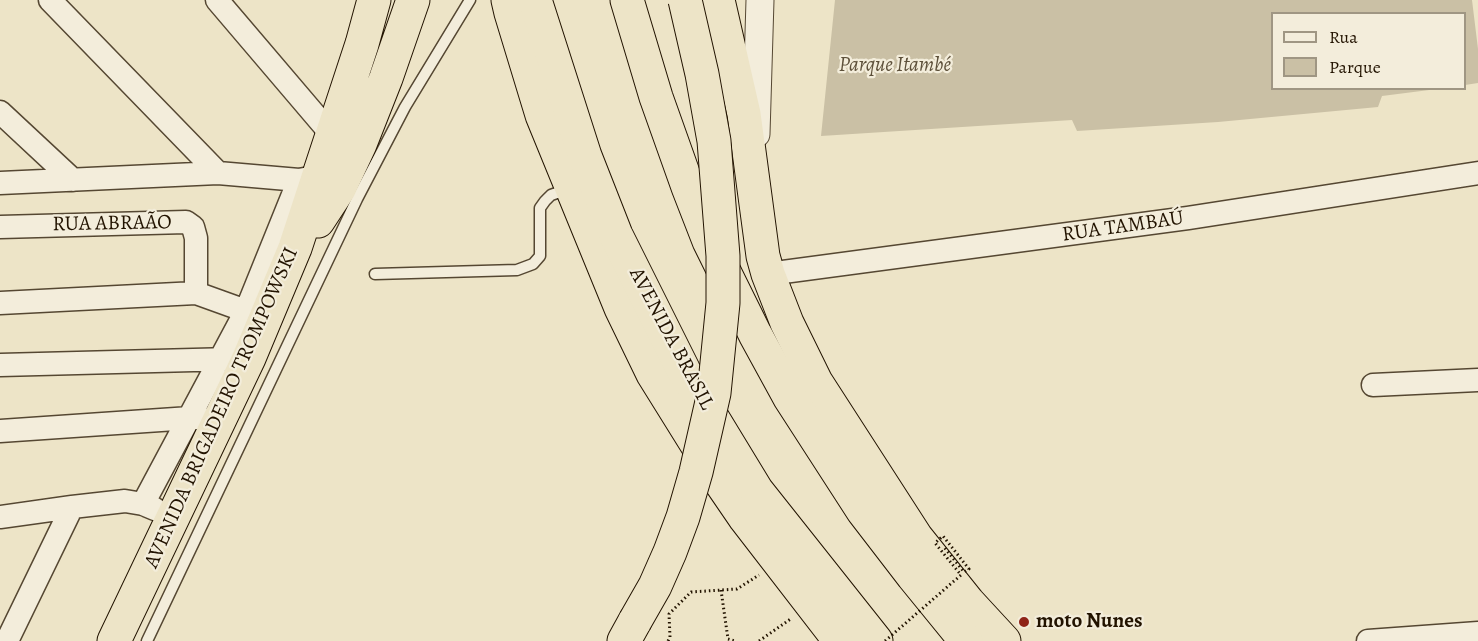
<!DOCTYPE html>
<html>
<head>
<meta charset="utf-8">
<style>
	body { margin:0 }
	#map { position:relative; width:1478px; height:641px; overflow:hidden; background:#ede4c7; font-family:Alegreya,serif }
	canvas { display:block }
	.legend { position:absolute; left:1271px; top:12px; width:195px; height:78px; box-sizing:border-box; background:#f3eddb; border:2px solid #9f9683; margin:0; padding:8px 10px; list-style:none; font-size:18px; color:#221300 }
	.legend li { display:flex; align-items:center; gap:12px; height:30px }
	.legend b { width:30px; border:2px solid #9f9683 }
</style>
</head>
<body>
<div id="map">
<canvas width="1478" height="641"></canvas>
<ul class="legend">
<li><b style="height:8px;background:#f3eddb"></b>Rua</li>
<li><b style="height:16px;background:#cac0a5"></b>Parque</li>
</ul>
</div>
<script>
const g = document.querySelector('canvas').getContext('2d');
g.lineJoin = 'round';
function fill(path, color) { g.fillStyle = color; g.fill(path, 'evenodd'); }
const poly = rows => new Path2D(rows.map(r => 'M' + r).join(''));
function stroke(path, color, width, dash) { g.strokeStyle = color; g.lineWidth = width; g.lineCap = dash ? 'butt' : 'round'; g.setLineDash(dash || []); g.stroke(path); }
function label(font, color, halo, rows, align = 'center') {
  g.font = font + ' Alegreya,serif'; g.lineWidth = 4.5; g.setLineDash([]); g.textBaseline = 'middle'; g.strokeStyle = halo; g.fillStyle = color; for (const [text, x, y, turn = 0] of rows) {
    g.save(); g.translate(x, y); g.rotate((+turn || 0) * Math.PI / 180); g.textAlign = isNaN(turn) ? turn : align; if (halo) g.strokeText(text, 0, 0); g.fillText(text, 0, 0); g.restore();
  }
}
fill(poly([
	[835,0,1472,0,1478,49,1478,83,1465,85,1464,14,1272,14,1272,88,1437,89,1382,96,1378,107,1218,122,1077,131,1072,120,821,136]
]), '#cac0a5');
const service = poly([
	[375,274,517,270,533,264,540,256,540,208,545,201,551,195,568,189],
	[147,641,357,199,405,107,470,0]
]);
const minor = poly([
	[50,0,218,173],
	[217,0,332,135],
	[0,112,73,180],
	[0,183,218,173,299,180],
	[0,227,186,222,193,227,196,238,196,293],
	[768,274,1188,218,1478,173],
	[0,303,196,293,246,311],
	[0,365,232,359],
	[1373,385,1478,380],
	[0,431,190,418,201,418],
	[143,504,246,311,299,180,320,176],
	[0,517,72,507,125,501,143,504,155,509],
	[7,641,72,507],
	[1368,641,1478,633]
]);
const tertiary = poly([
	[756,134,760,0]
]);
const trunk = poly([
	[508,0,511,13,542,115,621,308,653,374,719,480,745,518,840,641],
	[718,0,744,114,763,256,768,274,787,323,816,382,916,537,968,602,1004,641],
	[318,221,339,189,360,144,386,78,413,0],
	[114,641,249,358,295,248,362,44,374,0],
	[624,641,635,621]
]);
const motorway = poly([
	[535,0,585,156,616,235,684,371,757,491,876,641],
	[627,0,656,97,688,187,709,241,755,334,790,398,863,511,913,576,966,641]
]);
stroke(service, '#554732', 13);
stroke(minor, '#554732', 25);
stroke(tertiary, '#554732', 29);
stroke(trunk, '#221300', 35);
stroke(motorway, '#221300', 35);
stroke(poly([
	[721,590,728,639,735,641],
	[668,641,670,637,669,614,691,592,737,589,759,575],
	[759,641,792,618]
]), '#221300', 3, [1.5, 3]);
stroke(service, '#f3eddb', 10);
stroke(minor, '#f3eddb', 22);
stroke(tertiary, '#f3eddb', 27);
stroke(trunk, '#ede4c7', 33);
stroke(motorway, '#ede4c7', 33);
const trunkBridge = poly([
	[635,621,655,586,670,552,683,517,696,472,714,393,723,303,723,256,714,141,702,74,685,0]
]);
stroke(trunkBridge, '#221300', 35, []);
stroke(poly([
	[885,641,961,575,935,543,943,536,969,569,964,572,944,547]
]), '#221300', 3, [1.5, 3]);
stroke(trunkBridge, '#ede4c7', 33);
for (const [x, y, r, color] of [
	[1024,622,6,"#8f2418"]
]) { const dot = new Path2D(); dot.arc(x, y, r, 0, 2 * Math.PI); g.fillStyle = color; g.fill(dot); stroke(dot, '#f3eddb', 2); }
label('italic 21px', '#5d503a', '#f3eddb', [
	["Parque Itambé",895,66]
]);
label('21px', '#221300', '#f3eddb', [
	["RUA ABRAÃO",112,224,-1],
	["RUA TAMBAÚ",1123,227,-8],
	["AVENIDA BRASIL",671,339,62],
	["AVENIDA BRIGADEIRO TROMPOWSKI",222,408,-66]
]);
label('bold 21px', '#221300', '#f3eddb', [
	["moto Nunes",1036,622]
], 'left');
</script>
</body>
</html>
